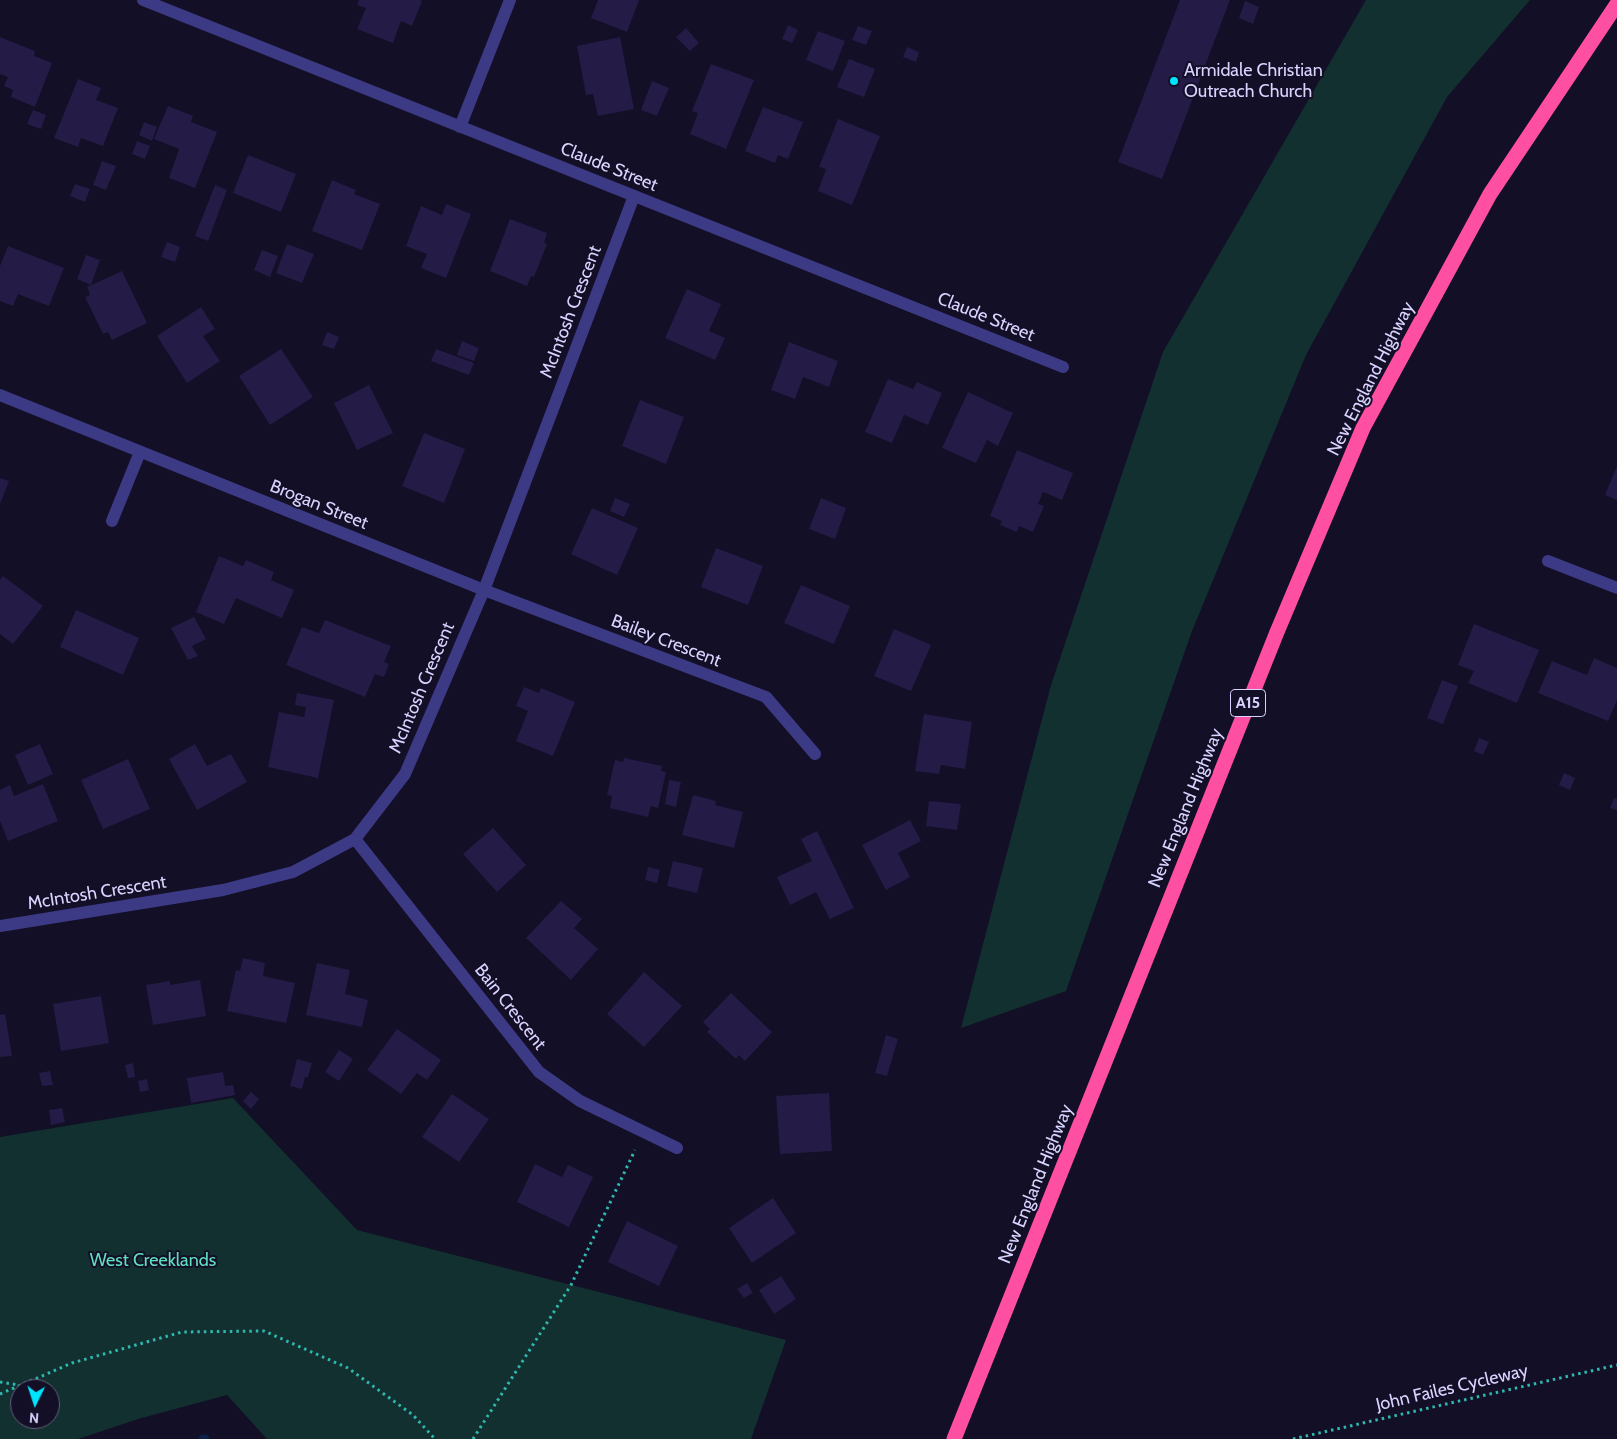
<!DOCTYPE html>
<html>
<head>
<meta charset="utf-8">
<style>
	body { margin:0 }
	#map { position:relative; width:1617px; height:1439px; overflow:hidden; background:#130f26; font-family:Cabin,sans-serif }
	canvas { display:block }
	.north { position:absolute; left:10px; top:1379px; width:50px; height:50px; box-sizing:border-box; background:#130f26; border:1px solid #625e7d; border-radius:50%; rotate:184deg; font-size:14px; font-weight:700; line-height:20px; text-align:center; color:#d9d4ff }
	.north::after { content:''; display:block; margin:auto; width:18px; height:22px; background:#00e5ff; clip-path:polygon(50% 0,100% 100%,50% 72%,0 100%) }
</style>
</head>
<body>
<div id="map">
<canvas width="1617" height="1439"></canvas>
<div class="north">N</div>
</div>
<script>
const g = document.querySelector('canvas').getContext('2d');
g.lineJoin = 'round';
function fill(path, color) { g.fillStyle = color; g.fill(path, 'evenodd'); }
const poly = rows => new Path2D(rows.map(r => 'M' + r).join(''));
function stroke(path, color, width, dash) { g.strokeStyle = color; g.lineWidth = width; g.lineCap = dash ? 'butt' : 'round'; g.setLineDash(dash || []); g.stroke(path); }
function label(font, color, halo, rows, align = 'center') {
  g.font = font + ' Cabin,sans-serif'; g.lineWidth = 4; g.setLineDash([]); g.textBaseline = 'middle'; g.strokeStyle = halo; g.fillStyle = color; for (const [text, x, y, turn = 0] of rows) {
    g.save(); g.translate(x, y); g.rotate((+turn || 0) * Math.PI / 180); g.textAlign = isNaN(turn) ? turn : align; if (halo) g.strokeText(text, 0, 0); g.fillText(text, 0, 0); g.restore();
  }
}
fill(poly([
	[1366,0,1530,0,1447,97,1306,355,1192,631,1066,991,961,1028,1051,685,1163,352],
	[233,1098,357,1230,786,1340,751,1439,267,1439,227,1395,138,1419,78,1439,0,1439,0,1137],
	[20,1389,50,1389,50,1419,20,1419]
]), '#12302f');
stroke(poly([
	[203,1439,205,1439]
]), '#0c2248', 9);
fill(poly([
	[359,0,419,0,422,1,412,26,401,21,393,43,357,29,366,8,357,5],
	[598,0,639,0,627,32,591,18],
	[1180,0,1230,0,1162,179,1118,162],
	[1245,1,1259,7,1253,24,1239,18],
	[788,25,798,30,792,43,782,39],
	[858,26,872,31,866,45,852,40],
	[686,28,699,43,690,51,676,37],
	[818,31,845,41,833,71,806,60],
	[0,37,35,51,34,56,52,63,35,107,11,97,13,90,4,86,8,77,0,74],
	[620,37,634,109,598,116,593,94,586,95,577,46],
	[907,47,919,52,916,62,903,57],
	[849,59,875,69,864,97,837,87],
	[711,64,754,80,726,149,690,134,698,113,692,111],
	[78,79,101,88,96,100,118,108,103,146,81,138,78,147,54,138],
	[652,81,669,88,657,116,641,110],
	[168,106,193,116,191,122,217,132,195,188,169,178,179,149,154,139],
	[763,107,803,122,788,159,778,155,775,163,745,151],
	[33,110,46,115,41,129,27,124],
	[838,119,880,136,852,205,818,191,826,169,819,167],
	[144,122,157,127,152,141,139,135],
	[137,141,150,146,145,159,132,154],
	[248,155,296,174,281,212,233,193],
	[102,161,116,166,106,190,93,185],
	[332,180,356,190,354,194,380,204,362,250,312,231],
	[75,184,90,189,85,202,70,196],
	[215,185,227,190,208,241,195,236],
	[446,204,471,214,446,278,421,268,427,254,406,246,421,206,442,215],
	[510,219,547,233,544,243,547,244,534,277,531,276,527,286,490,271],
	[167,242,180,247,175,262,161,257],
	[287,244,314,254,302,283,276,273],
	[8,246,64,268,49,306,18,294,13,306,0,301,0,266],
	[262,250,278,256,270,277,254,270],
	[86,255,100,260,91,285,77,279],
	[122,271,147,323,112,340,108,332,103,334,85,297,90,295,87,287],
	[687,289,721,304,709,331,725,338,715,360,665,338],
	[201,307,215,329,203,336,220,361,187,383,157,336],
	[327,332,339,337,334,349,322,345],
	[462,341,479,348,474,361,457,355],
	[789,342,838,361,829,387,803,377,795,399,771,390],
	[281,349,313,397,270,425,239,376],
	[436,349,474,363,469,375,431,361],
	[888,379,913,389,917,382,942,393,928,425,904,415,892,443,865,432],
	[369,385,393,433,357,450,334,403],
	[968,392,1013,413,998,446,987,440,976,463,942,448],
	[640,400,684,417,666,464,622,446],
	[424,433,465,449,444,503,402,486],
	[1017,450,1073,473,1062,500,1043,492,1038,504,1044,506,1033,532,1019,526,1017,532,1000,525,1002,521,990,516],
	[1617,466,1617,500,1605,495],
	[0,478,9,481,0,504],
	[615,498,630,504,624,517,610,511],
	[821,498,846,508,835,539,809,529],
	[592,508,638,528,617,575,571,554],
	[716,548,763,566,748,605,701,587],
	[219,556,243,566,246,560,274,572,271,580,294,590,282,618,236,598,224,624,196,612],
	[3,576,43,606,13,644,0,634,0,580],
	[801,585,850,606,834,644,784,623],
	[76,610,139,638,123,675,60,647],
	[194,617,206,639,192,646,198,656,188,660,171,628],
	[325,620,391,646,384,662,389,664,384,677,375,674,365,697,286,665,302,627,319,633],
	[1474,624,1539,650,1517,703,1468,683,1474,671,1458,665],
	[894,629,931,645,911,691,874,676],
	[1594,658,1617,668,1617,700,1608,721,1538,693,1552,661,1587,675],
	[1442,680,1458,686,1443,724,1427,718],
	[524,687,539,693,541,688,575,702,553,756,516,741,528,711,516,706],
	[297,693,334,700,318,778,268,767,279,712,304,717,306,707,295,705],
	[924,714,972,722,965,769,941,765,939,774,915,771],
	[1479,738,1489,742,1483,755,1474,751],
	[40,744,53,774,28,785,15,755],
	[195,744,207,766,231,754,247,782,197,810,169,759],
	[624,758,662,766,661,771,666,772,658,808,651,806,648,817,610,808,612,796,607,795,615,760,623,762],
	[128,759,150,809,103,829,81,780],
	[1564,773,1575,778,1570,790,1559,785],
	[669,780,681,782,676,807,665,804],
	[43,784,58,821,8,841,0,821,0,790,10,785,14,796],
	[693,795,716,801,715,805,743,812,734,848,682,835],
	[1614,798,1617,799,1617,810,1610,808],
	[929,801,961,804,957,830,926,826],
	[910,820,921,841,898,853,910,877,886,890,862,845],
	[493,828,526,865,497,892,463,854],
	[817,831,854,908,830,919,816,892,790,905,777,877,812,861,801,839],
	[673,861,703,868,697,893,667,886],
	[648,867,660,870,657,883,645,880],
	[561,901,582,919,574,928,598,949,571,980,526,938],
	[243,958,265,963,263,976,295,983,286,1023,227,1011,236,970,240,971],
	[317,963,350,970,345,994,368,1000,362,1027,306,1015],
	[644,972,682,1006,644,1047,607,1014],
	[200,980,206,1016,153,1025,146,985,170,981,170,985],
	[731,993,772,1032,745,1061,739,1055,736,1059,707,1032,710,1029,703,1022],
	[101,996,109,1043,61,1051,53,1004],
	[5,1014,12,1056,0,1057,0,1015],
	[397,1029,441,1060,427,1080,417,1073,401,1094,367,1070],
	[886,1035,898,1039,887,1076,875,1073],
	[339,1050,353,1059,339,1081,325,1072],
	[297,1059,312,1063,308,1077,305,1077,302,1089,290,1086],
	[133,1063,135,1077,128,1078,125,1065],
	[50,1071,53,1085,42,1086,39,1073],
	[223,1072,225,1086,233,1085,235,1095,191,1103,187,1078],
	[147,1079,149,1090,140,1092,138,1081],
	[251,1092,259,1099,251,1109,243,1101],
	[829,1093,832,1151,780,1154,776,1096],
	[452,1094,489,1119,459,1162,422,1137],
	[62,1108,65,1122,51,1125,49,1110],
	[535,1164,562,1177,568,1165,593,1177,569,1227,517,1202],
	[773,1198,796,1233,752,1263,729,1228],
	[627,1221,678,1246,659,1286,608,1262],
	[781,1276,796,1299,774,1314,759,1290],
	[747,1283,753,1293,744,1298,737,1289]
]), '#241b47');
stroke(poly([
	[0,1382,19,1385],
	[0,1394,72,1363,182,1332,264,1331,348,1368,413,1415,435,1439],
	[473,1439,571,1285,635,1150],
	[1293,1439,1617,1365]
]), '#2fb8b0', 3, [2.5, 4]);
stroke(poly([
	[143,0,1063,367],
	[460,127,510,0],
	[0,395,484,590,766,697,815,754],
	[112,521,140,452],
	[1548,561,1617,588],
	[355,839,539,1072,580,1101,677,1148],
	[0,926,223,890,293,872,355,839,405,774,484,590,634,196]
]), '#3d3a85', 12);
stroke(poly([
	[954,1439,1277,632,1363,428,1490,194,1617,4]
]), '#ff4fa3', 15);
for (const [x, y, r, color] of [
	[1174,81,5,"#00e5ff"]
]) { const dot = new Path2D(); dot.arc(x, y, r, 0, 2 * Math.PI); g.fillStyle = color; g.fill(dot); stroke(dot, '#130f26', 2); }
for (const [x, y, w] of [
	[1248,703,35]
]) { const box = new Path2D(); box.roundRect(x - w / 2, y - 13.5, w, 27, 4); g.fillStyle = '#130f26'; g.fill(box); stroke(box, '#d9d4ff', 1); }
label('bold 16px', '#d9d4ff', null, [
	["A15",1248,703]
]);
label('18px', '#d9d4ff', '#130f26', [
	["Armidale Christian",1184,71],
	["Outreach Church",1184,92]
], 'left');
label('18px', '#d9d4ff', '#130f26', [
	["Claude Street",609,167,22],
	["McIntosh Crescent",571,312,-69],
	["Claude Street",986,317,22],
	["New England Highway",1371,379,-63],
	["Brogan Street",319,505,22],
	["Bailey Crescent",666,641,21],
	["McIntosh Crescent",422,688,-67],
	["New England Highway",1186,808,-68],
	["McIntosh Crescent",97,893,-9],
	["Bain Crescent",510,1007,52],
	["New England Highway",1036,1184,-68],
	["John Failes Cycleway",1452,1388,-13]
]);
label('18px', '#5fe0c0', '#130f26', [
	["West Creeklands",153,1261]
]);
</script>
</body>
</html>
